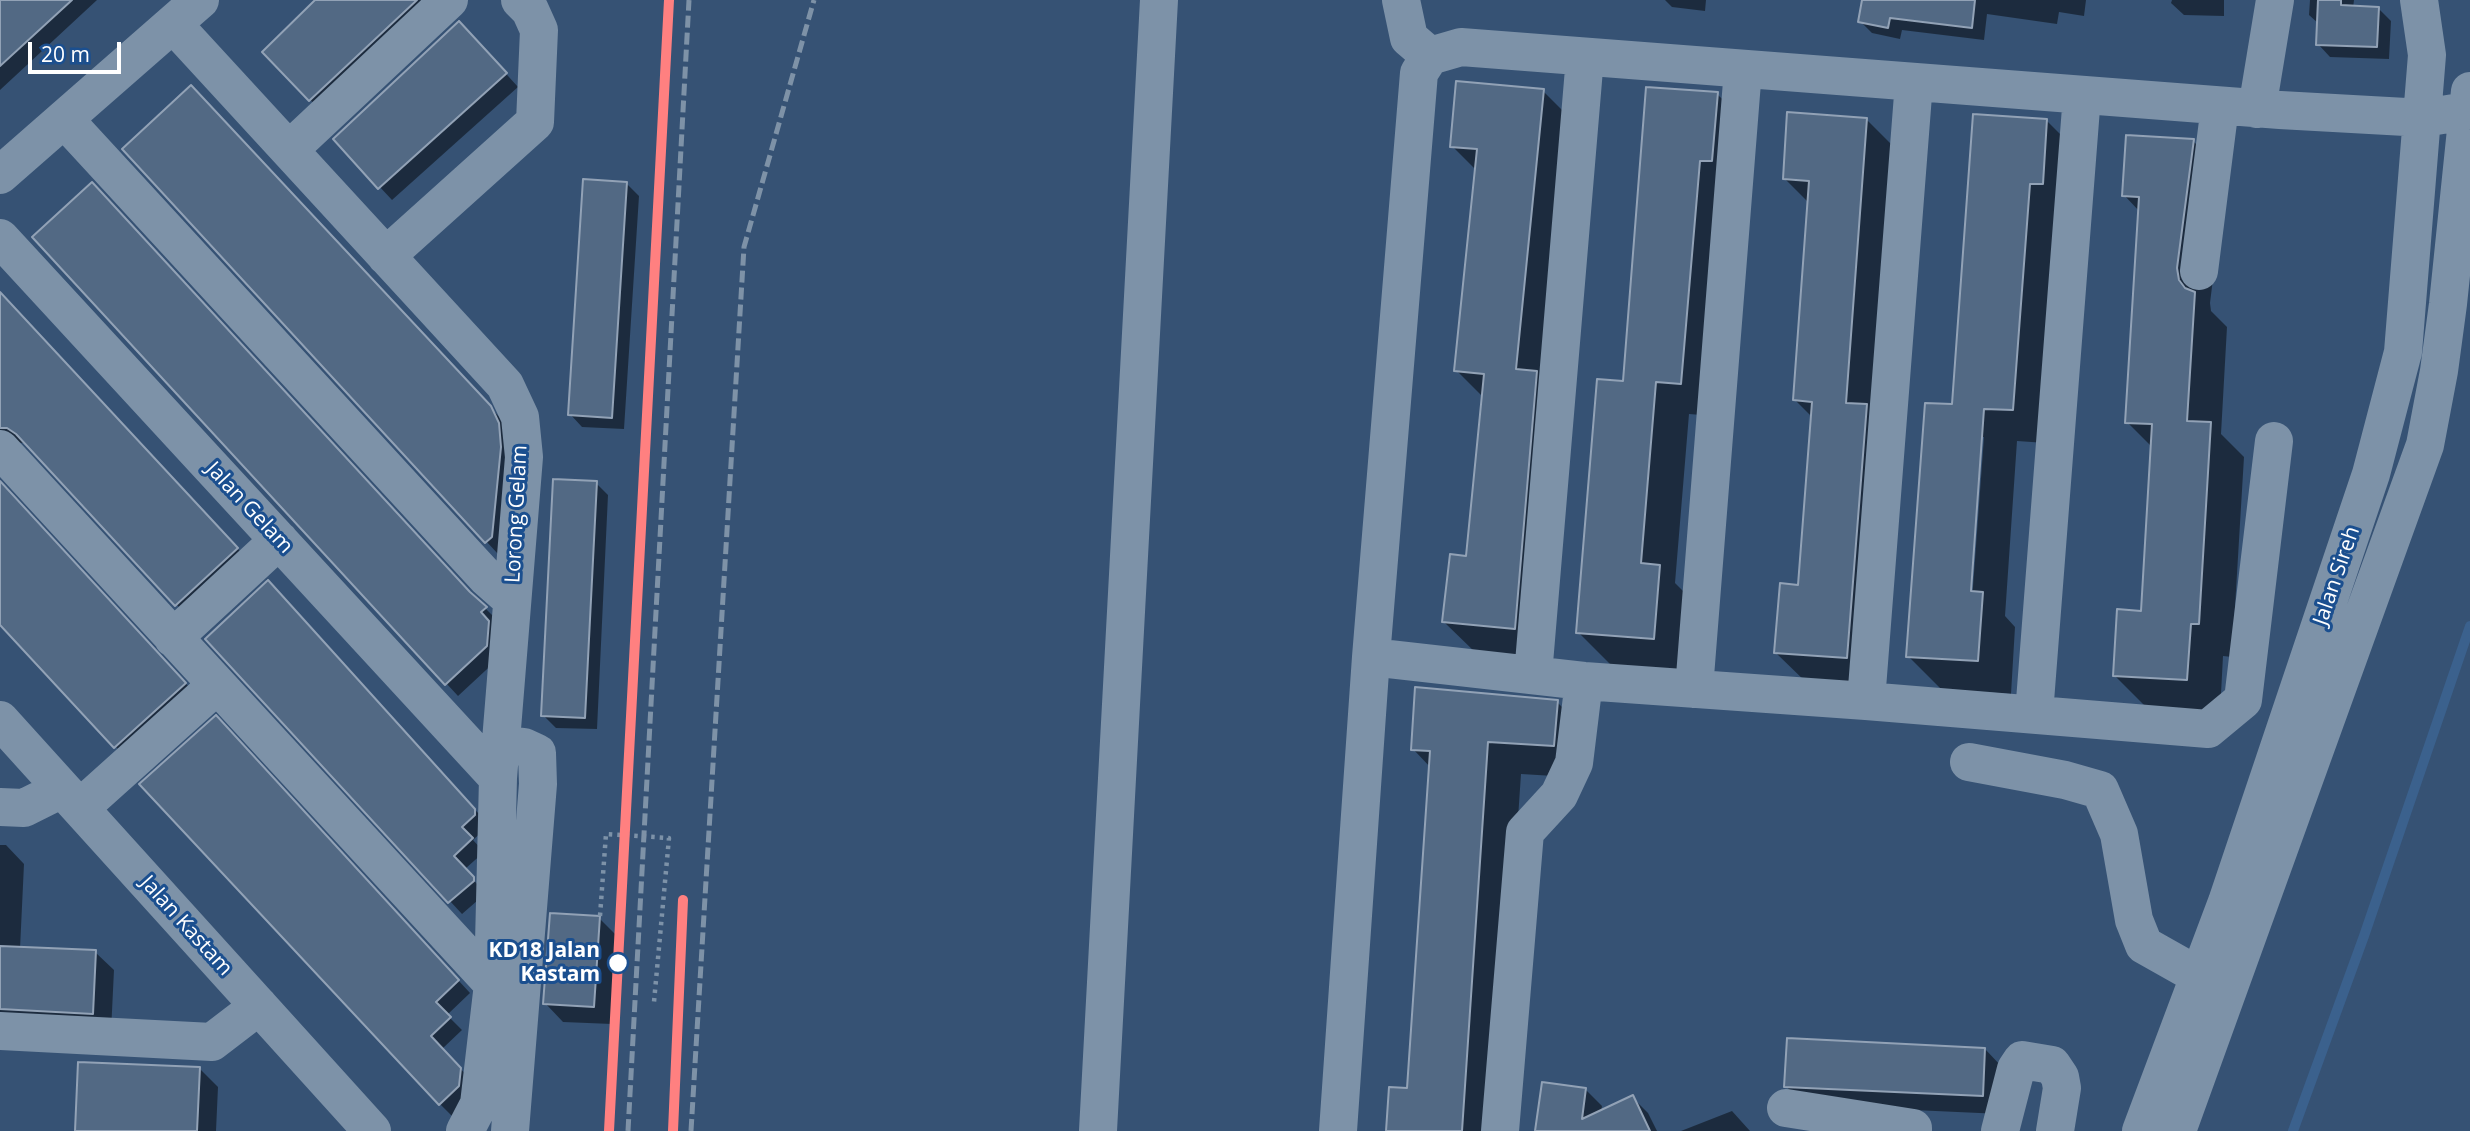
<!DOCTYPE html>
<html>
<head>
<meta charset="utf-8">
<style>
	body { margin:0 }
	#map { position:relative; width:2470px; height:1131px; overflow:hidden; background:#365274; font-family:"Open Sans",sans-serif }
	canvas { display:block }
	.scale { position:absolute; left:28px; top:42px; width:93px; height:32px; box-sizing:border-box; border:4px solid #fff; border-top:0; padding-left:9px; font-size:21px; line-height:24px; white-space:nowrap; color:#fff; -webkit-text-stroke:5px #1b4f8f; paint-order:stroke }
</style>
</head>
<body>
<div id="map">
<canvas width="2470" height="1131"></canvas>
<div class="scale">20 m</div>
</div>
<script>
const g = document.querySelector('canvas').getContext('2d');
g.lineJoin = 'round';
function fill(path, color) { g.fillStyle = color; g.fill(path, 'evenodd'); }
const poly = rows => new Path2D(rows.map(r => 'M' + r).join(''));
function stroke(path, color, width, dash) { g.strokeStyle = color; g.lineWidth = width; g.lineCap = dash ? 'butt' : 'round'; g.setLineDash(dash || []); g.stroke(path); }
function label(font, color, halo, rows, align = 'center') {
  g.font = font + ' "Open Sans",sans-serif'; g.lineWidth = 6; g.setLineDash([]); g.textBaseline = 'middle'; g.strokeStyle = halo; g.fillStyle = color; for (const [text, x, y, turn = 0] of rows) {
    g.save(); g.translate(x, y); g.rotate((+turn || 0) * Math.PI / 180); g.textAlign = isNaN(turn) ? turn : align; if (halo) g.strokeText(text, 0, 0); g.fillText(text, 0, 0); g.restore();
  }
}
fill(poly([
	[0,0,97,0,0,90],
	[318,0,442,0,322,112,264,52],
	[1665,0,1706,0,1705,11,1672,7],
	[1864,0,2086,0,2084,16,2059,12,2057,24,1987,14,1984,40,1902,30,1900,39,1872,33,1860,21],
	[2172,0,2224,0,2224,16,2184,15,2171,3],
	[2310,0,2354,0,2353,8,2379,9,2391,21,2389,59,2330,57,2318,44,2319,24,2309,15],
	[471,35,518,87,392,200,335,139],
	[1543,91,1577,125,1548,662,1478,655,1444,622,1468,558,1484,398,1456,370,1477,171,1452,146],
	[1717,94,1751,127,1714,416,1689,414,1675,583,1692,600,1687,672,1612,666,1578,632,1624,383],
	[204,99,502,420,510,437,498,554,124,150],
	[1866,119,1900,153,1880,691,1810,686,1776,653,1800,587,1813,418,1795,400,1809,203,1784,178],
	[2046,120,2080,154,2046,443,2017,441,2005,616,2015,627,2011,694,1941,689,1908,656,1954,406],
	[1981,437,1984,437,1972,600,1969,600],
	[2193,141,2226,174,2210,303,2211,311,2227,327,2221,434,2244,457,2232,657,2223,656,2220,713,2148,709,2115,676,2142,612,2153,448,2127,422,2140,212,2124,195],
	[626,183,639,196,624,429,582,427,570,414],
	[0,294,252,564,191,620,30,447,24,443,11,442,0,448],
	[0,482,200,699,130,762,0,622],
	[596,483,608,495,597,729,556,728,543,715],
	[281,594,487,823,487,827,473,840,484,852,465,869,485,894,462,914,207,639],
	[475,598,497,620,499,658,458,696,446,683],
	[1557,702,1590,735,1587,778,1521,774,1497,1131,1388,1131,1409,1089,1431,768,1413,749],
	[228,730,470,993,447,1015,462,1030,442,1049,473,1082,452,1116,440,1104],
	[0,845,6,845,24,864,20,949,95,952,114,970,111,1032,0,1034],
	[599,918,618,937,612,1024,563,1022,545,1003],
	[1985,1049,2003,1068,2001,1114,1804,1105,1786,1086],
	[200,1069,218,1087,216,1131,77,1131],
	[1586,1090,1602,1106,1601,1112,1632,1097,1648,1113,1657,1131,1537,1131],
	[1732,1111,1750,1131,1681,1131]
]), '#0007');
stroke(poly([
	[2293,1131,2364,936,2470,626]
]), '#3b618d', 10);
const building = poly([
	[0,0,72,0,0,66,0,0],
	[315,0,417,0,309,101,262,52,315,0],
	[1862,0,1975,0,1972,28,1890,18,1888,28,1858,22,1862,0],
	[2318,0,2341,0,2341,5,2379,7,2377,47,2316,45,2318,0],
	[459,21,507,73,378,189,333,139,459,21],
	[1456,81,1544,89,1516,369,1537,371,1515,629,1442,622,1450,554,1466,556,1484,374,1454,371,1477,149,1450,147,1456,81],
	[191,85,491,406,499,423,501,447,492,537,485,543,122,149,191,85],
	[1646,87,1718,92,1712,161,1700,161,1681,384,1656,382,1641,563,1660,565,1654,639,1576,633,1597,379,1623,381,1646,87],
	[1787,112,1867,118,1846,403,1867,404,1847,658,1774,653,1780,583,1798,585,1812,402,1793,400,1809,181,1783,179,1787,112],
	[1973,114,2047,119,2043,184,2030,184,2013,410,1984,409,1971,591,1983,592,1978,661,1906,657,1925,403,1952,404,1973,114],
	[2126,135,2194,139,2177,268,2179,280,2185,288,2195,292,2187,421,2211,422,2199,624,2191,624,2187,680,2113,676,2117,609,2141,611,2152,424,2125,423,2139,197,2122,196,2126,135],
	[583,179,627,182,612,418,568,415,583,179],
	[92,182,470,592,487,607,481,612,489,621,487,646,445,685,32,237,92,182],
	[0,292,238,548,175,606,16,434,7,428,0,428,0,292],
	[553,479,597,481,585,718,541,716,553,479],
	[0,481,186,683,114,748,0,625,0,481],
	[268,580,475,809,475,815,462,827,473,838,454,856,474,877,474,881,448,903,205,639,268,580],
	[1415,687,1558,700,1554,746,1488,742,1462,1131,1386,1131,1389,1087,1407,1088,1430,751,1411,750,1415,687],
	[216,715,459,980,436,1002,451,1017,431,1036,461,1068,459,1086,439,1105,139,784,216,715],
	[550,913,600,916,594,1007,543,1004,550,913],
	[0,946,96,950,93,1014,0,1009,0,946],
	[1787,1038,1985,1048,1983,1096,1784,1087,1787,1038],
	[78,1062,200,1067,197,1131,75,1131,78,1062],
	[1542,1082,1586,1088,1582,1119,1633,1095,1650,1131,1535,1131,1542,1082]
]);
fill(building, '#526984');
stroke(building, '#92a2b6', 2);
stroke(poly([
	[600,916,606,834,669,838,654,1002]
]), '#7d92a8', 4.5, [3.5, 5]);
stroke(poly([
	[1401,0,1409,38,1430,56],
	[173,24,505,385,520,417,524,457,498,778,493,984,479,1104,465,1131],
	[2257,109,2275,0],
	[64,119,486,577,512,600],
	[289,150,449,0],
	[0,175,200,0],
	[0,238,498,778],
	[386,256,535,122,539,30,530,10,520,0],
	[2199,271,2220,106],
	[0,449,493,984],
	[173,638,279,540],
	[1371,657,1584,681,1866,701,2208,729,2243,700,2274,441],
	[1533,675,1585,57],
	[1694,689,1743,69],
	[1866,701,1914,82],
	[2034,714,2082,95],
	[0,720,372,1131],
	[500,744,524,747,537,753,538,784,510,1131],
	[1969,762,2065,780,2100,790,2119,834,2134,920,2144,945,2199,976],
	[0,807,24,808,62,789],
	[80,808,217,685],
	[0,1031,212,1042,259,1006],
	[1786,1108,1913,1128,1913,1131],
	[1098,1131,1159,0],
	[1338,1131,1371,657,1419,73,1430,56,1461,47,2280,110,2424,118,2466,111],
	[1500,1131,1525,832,1559,795,1574,763,1584,681],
	[2000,1131,2016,1069,2022,1060,2052,1065,2060,1077,2062,1088,2055,1131],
	[2141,1131,2227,902,2371,474,2403,352,2427,55,2419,0],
	[2177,1131,2425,445,2439,371,2448,304,2470,91]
]), '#7d92a8', 38);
stroke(poly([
	[628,1131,689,0],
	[691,1131,744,247,814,0]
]), '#7e92a7', 5, [12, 5]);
stroke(poly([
	[609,1131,669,0],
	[673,1131,683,900]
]), '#ff8080', 10);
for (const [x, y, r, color] of [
	[618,963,10,"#fff"]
]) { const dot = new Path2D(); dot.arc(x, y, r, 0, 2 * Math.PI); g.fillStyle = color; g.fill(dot); stroke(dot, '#1b4f8f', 2.5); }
label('21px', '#fff', '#1b4f8f', [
	["Jalan Gelam",249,508,47],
	["Lorong Gelam",517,514,-87],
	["Jalan Sireh",2337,576,-71],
	["Jalan Kastam",186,926,48]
]);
label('bold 21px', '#fff', '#1b4f8f', [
	["KD18 Jalan",600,951],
	["Kastam",600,975]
], 'right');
</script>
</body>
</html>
